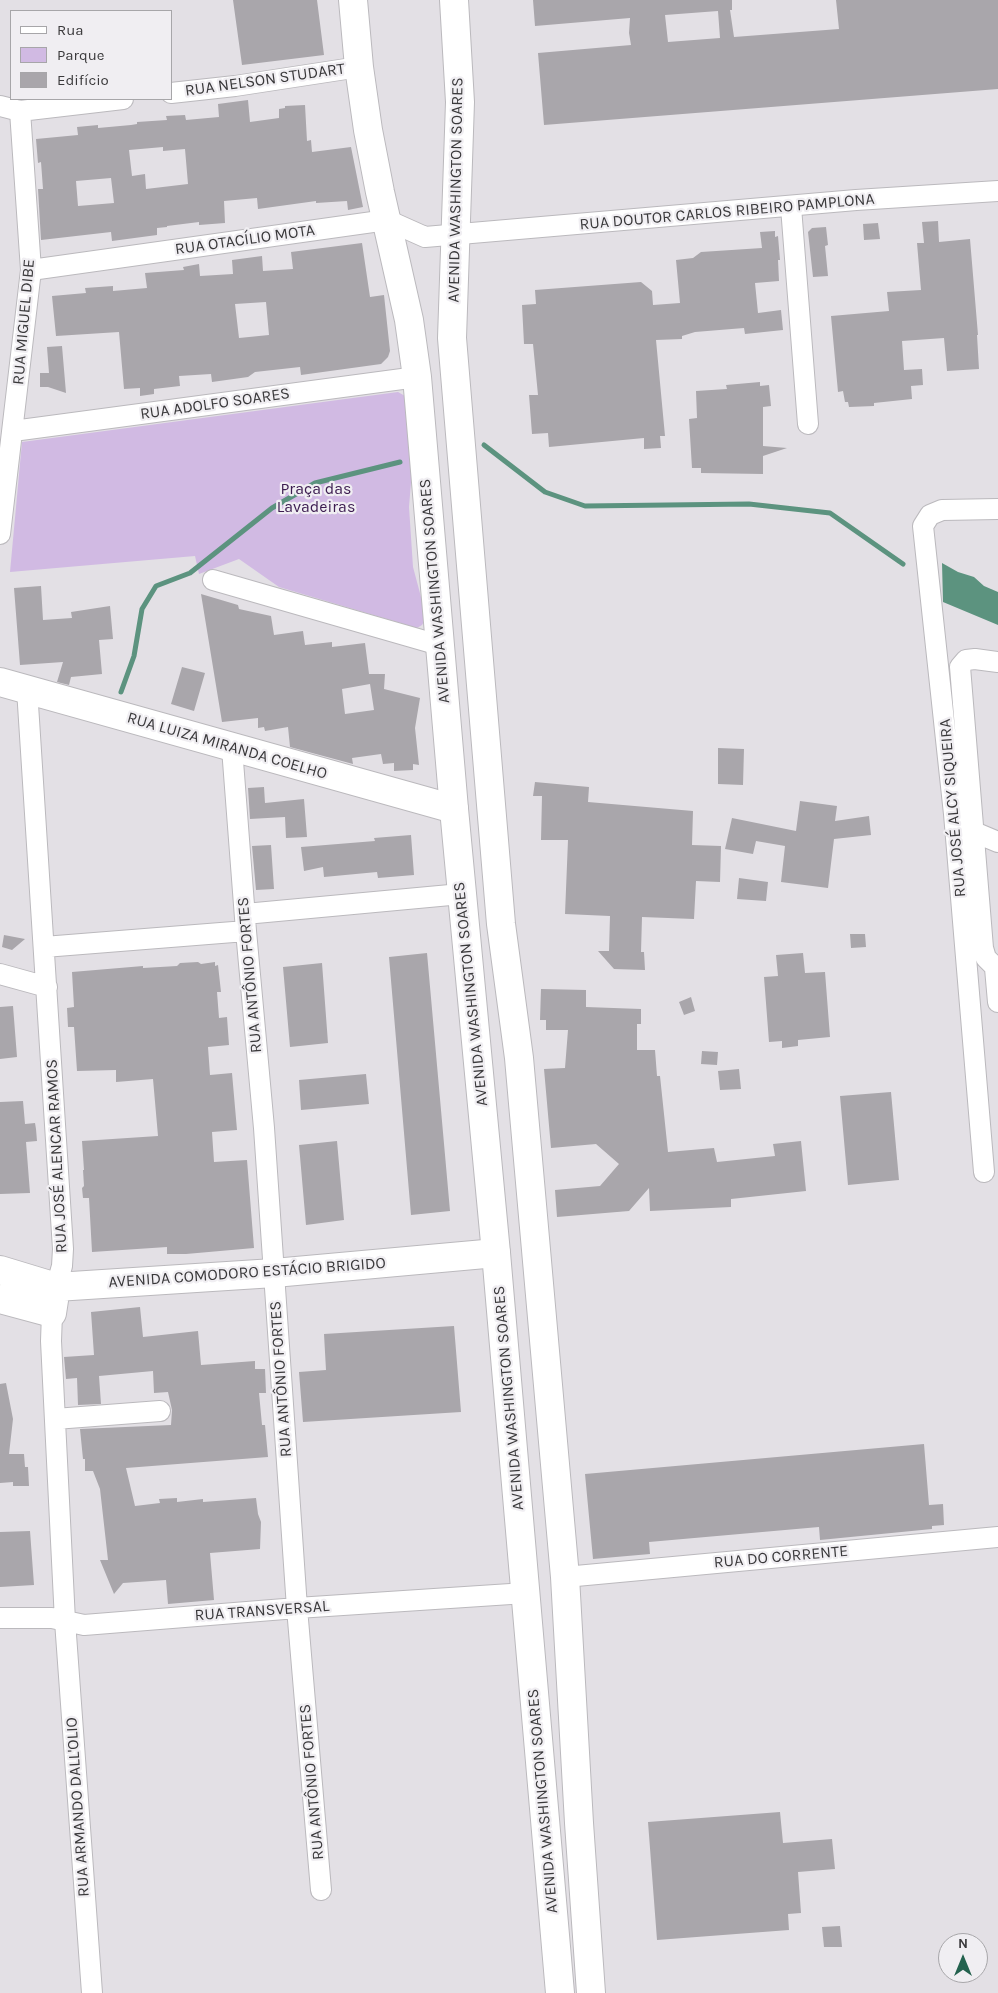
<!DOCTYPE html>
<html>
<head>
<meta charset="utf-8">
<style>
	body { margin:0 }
	#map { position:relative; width:998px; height:1993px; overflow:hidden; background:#e3e0e5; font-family:Karla,sans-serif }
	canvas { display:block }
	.legend { position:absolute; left:10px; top:10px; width:162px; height:90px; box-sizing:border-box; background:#f0eef2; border:1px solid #a7a6a9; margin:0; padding:6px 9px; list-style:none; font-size:15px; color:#3a393b }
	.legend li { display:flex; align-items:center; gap:10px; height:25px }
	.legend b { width:25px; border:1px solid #a7a6a9 }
	.north { position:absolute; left:938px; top:1933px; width:50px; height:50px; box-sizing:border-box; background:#f0eef2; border:1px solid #a7a6a9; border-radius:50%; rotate:0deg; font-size:14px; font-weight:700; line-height:20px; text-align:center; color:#3a393b }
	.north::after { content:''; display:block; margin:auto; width:18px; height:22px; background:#24624f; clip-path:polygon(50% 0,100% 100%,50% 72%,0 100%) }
</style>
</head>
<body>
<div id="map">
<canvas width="998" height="1993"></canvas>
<ul class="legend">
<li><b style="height:6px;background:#fff"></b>Rua</li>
<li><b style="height:14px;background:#d1bae3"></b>Parque</li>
<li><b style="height:14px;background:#a9a6ab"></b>Edifício</li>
</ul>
<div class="north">N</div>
</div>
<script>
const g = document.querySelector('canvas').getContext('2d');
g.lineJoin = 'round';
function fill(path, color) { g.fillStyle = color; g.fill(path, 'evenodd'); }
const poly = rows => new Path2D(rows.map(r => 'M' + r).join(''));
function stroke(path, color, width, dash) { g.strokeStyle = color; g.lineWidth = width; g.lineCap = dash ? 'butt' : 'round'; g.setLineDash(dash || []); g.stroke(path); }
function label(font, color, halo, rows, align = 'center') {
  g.font = font + ' Karla,sans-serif'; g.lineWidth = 4.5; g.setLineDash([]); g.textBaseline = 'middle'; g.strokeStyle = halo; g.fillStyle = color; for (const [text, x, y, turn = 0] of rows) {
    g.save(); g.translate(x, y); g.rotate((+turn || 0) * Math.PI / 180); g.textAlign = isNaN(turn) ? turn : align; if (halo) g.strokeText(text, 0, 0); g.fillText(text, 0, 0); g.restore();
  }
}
fill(poly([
	[398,392,405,396,408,407,412,470,409,507,413,567,425,612,425,620,422,625,417,628,279,587,239,559,199,574,195,556,10,572,22,442]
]), '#d1bae3');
fill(poly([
	[942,563,958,572,974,577,984,586,998,592,998,625,943,602]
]), '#5c937f');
stroke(poly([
	[484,445,545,492,585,506,749,504,830,513,903,564],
	[121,692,134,656,142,609,156,586,190,573,272,508,315,483,400,462]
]), '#5c937f', 5);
fill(poly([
	[233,0,317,0,324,55,242,65],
	[533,0,732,0,732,10,730,10,734,37,839,29,836,0,998,0,998,89,544,125,538,53,631,45,629,33,630,18,535,26],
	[718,11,720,38,668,42,665,15],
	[248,100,250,122,279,118,279,109,285,108,285,106,305,105,307,141,311,140,312,152,351,147,363,207,348,210,347,201,316,203,316,201,258,209,257,198,224,201,225,223,199,225,199,222,167,226,167,227,157,228,157,235,112,241,111,232,41,240,38,189,43,189,41,162,38,163,36,139,78,135,77,127,98,125,98,128,131,125,137,124,137,122,167,120,166,116,185,115,186,120,219,117,218,104],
	[163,147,163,151,185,149,188,184,146,189,145,174,132,176,129,150],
	[111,178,114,203,78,206,76,181],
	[938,221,939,242,970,239,978,335,977,335,979,369,947,371,944,338,902,341,904,370,922,369,923,385,911,386,912,399,874,403,874,406,849,407,848,402,845,402,843,391,838,392,831,316,889,311,887,292,921,290,917,243,924,243,922,222],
	[878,223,880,239,864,240,863,224],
	[826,227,828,245,825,246,828,276,813,277,808,232,812,228],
	[775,231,775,237,778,236,780,260,778,260,779,281,755,283,758,313,781,310,783,330,745,334,744,328,695,332,682,336,682,339,656,340,665,436,660,436,661,448,644,449,644,438,549,447,548,433,532,434,529,395,538,395,533,344,524,344,522,305,536,304,535,290,641,282,652,291,653,305,680,303,676,260,693,258,701,252,762,248,760,232],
	[362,243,370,297,384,295,390,351,388,357,381,364,301,375,300,367,255,372,248,377,212,382,211,374,179,376,180,386,154,389,154,394,140,396,140,388,124,389,119,332,56,336,52,296,86,293,85,288,113,286,113,291,147,288,145,273,184,270,183,267,199,264,200,276,233,274,232,260,262,256,263,271,293,269,291,252],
	[266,302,269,335,239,338,235,304],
	[62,346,66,393,48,387,40,387,40,373,49,373,47,347],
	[760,382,760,386,769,385,771,406,763,407,763,446,787,448,763,456,763,474,701,473,701,468,692,468,689,419,697,418,696,391,727,389,726,385],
	[41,586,43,620,72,618,71,612,110,606,113,639,99,640,102,674,71,677,69,685,57,682,63,662,20,665,14,588],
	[201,594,238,605,239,609,271,616,274,635,303,631,305,645,332,642,332,647,365,643,369,674,385,674,384,689,420,698,415,728,419,765,413,764,413,770,394,771,394,763,383,764,381,754,352,758,353,764,290,747,288,727,265,731,264,727,258,728,258,718,222,722],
	[370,684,374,710,345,714,342,689],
	[182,667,205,673,194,711,171,704],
	[718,748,744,749,743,785,718,784],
	[535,782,589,787,588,802,693,811,692,845,721,846,720,882,696,881,694,919,642,917,641,952,644,952,645,970,614,969,598,951,609,951,610,916,565,914,568,840,541,840,542,796,533,796],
	[264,787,265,803,304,799,307,837,286,838,285,817,250,819,248,788],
	[800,801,837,806,835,821,869,816,871,835,834,839,828,888,781,882,785,846,756,841,753,854,725,849,732,818,796,831],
	[411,835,414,875,378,878,377,872,324,877,323,867,304,871,301,847,375,841,374,838],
	[271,845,274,889,256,890,252,846],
	[739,878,768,882,766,901,737,899],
	[850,934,865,934,866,947,851,948],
	[4,935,25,939,12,950,2,947],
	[427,953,450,1211,411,1215,389,957],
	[803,953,805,973,825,972,830,1037,798,1040,798,1046,782,1048,782,1041,769,1042,764,977,778,976,776,955],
	[198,962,201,964,215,962,215,966,218,965,221,992,217,992,219,1018,227,1017,229,1045,208,1047,210,1075,232,1073,237,1130,212,1132,214,1162,247,1160,254,1248,186,1254,167,1254,167,1247,92,1252,89,1198,83,1198,82,1188,84,1186,83,1170,84,1170,82,1141,158,1136,153,1079,116,1082,116,1070,77,1071,74,1027,68,1027,67,1008,74,1007,72,972,143,966,143,968,177,966,180,963],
	[322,963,328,1043,290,1047,283,967],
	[541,989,586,990,586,1007,641,1009,641,1024,637,1024,637,1050,655,1050,657,1076,660,1076,668,1152,714,1148,717,1162,775,1156,773,1144,801,1141,806,1191,731,1199,731,1207,650,1211,649,1188,629,1211,557,1217,555,1190,600,1186,619,1164,596,1144,551,1148,544,1069,565,1068,568,1030,546,1030,546,1020,540,1020],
	[691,997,695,1011,684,1015,679,1002],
	[13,1006,17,1057,0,1059,0,1007],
	[702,1051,718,1052,717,1065,701,1064],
	[739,1069,741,1089,720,1090,718,1071],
	[366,1074,369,1104,301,1110,299,1080],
	[891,1092,899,1180,848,1185,840,1096],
	[23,1101,25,1124,35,1123,36,1129,37,1141,26,1142,30,1193,0,1194,0,1102],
	[337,1141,344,1220,306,1225,299,1145],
	[140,1307,143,1337,198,1331,201,1365,255,1361,255,1369,265,1369,266,1393,259,1393,262,1425,265,1425,268,1457,126,1468,135,1506,160,1503,159,1499,177,1498,177,1502,203,1499,203,1502,256,1498,258,1514,261,1522,260,1549,210,1553,214,1600,168,1604,166,1580,123,1583,114,1594,100,1560,108,1560,100,1489,93,1471,85,1471,85,1459,83,1459,80,1429,171,1425,172,1410,168,1392,154,1393,153,1371,99,1376,101,1404,78,1405,77,1378,66,1379,64,1357,94,1355,91,1312],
	[454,1326,461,1412,303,1422,299,1372,326,1370,324,1334],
	[6,1383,13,1419,9,1454,24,1454,25,1467,28,1467,29,1486,13,1486,13,1482,0,1483,0,1384],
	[924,1444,929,1505,943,1504,944,1525,932,1526,932,1529,820,1540,819,1527,649,1542,650,1554,593,1559,585,1474],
	[30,1531,34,1585,0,1587,0,1532],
	[780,1812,783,1843,832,1839,835,1869,798,1872,801,1913,788,1914,789,1930,657,1940,648,1822],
	[840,1926,842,1947,824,1947,822,1927]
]), '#a9a6ab');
const street = poly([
	[171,93,235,86,359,67],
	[0,106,20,111,123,99],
	[791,207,808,424],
	[31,270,387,220,425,237,856,200,998,191],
	[13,431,417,377],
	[0,534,31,270,20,111],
	[213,580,439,645],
	[998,662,975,659,966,660,960,667,983,948,986,958,998,970],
	[27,689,63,1249,62,1266,56,1287],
	[232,748,246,931,264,1128,297,1608,321,1890],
	[974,832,998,842],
	[245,914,461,894],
	[44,947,246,931],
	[995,968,998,1002],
	[0,974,47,987],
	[984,1172,954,814,923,526,930,515,942,510,998,509],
	[52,1313,51,1341,65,1621,92,1993],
	[55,1419,160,1411],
	[565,1577,998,1537],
	[0,1618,52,1618,84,1625,297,1608,526,1593]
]);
const secondary = poly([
	[0,682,454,809],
	[0,1270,56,1287,274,1273,496,1253],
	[0,1299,52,1313,56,1287]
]);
const highway = poly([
	[353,0,359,67,368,130,380,192,409,320,417,377,454,809,496,1253,560,1993],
	[454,0,460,102,452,338,501,924,519,1058,565,1577,579,1823,591,1993]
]);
stroke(street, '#bbb9bd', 22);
stroke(secondary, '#bbb9bd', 30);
stroke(highway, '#bbb9bd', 30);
stroke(street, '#fff', 20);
stroke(secondary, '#fff', 28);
stroke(highway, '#fff', 28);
label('16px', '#3a393b', '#f0eef2', [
	["RUA NELSON STUDART",265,80,-8],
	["AVENIDA WASHINGTON SOARES",456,190,-89],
	["RUA DOUTOR CARLOS RIBEIRO PAMPLONA",727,212,-5],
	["RUA OTACÍLIO MOTA",245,240,-8],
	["RUA MIGUEL DIBE",24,322,-85],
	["RUA ADOLFO SOARES",215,404,-8],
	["AVENIDA WASHINGTON SOARES",435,591,-95],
	["RUA LUIZA MIRANDA COELHO",227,746,16],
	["RUA JOSÉ ALCY SIQUEIRA",953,808,-95],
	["RUA ANTÔNIO FORTES",250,975,-95],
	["AVENIDA WASHINGTON SOARES",471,994,-96],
	["RUA JOSÉ ALENCAR RAMOS",57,1156,-93],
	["AVENIDA COMODORO ESTÁCIO BRIGIDO",247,1273,-4],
	["RUA ANTÔNIO FORTES",281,1379,-94],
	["AVENIDA WASHINGTON SOARES",509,1398,-95],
	["RUA DO CORRENTE",781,1557,-5],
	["RUA TRANSVERSAL",262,1611,-4],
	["RUA ANTÔNIO FORTES",312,1782,-95],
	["AVENIDA WASHINGTON SOARES",543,1801,-95],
	["RUA ARMANDO DALL'OLIO",78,1807,-94]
]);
label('16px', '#3c1c50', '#f0eef2', [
	["Praça das",316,489],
	["Lavadeiras",316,507]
]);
</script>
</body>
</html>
